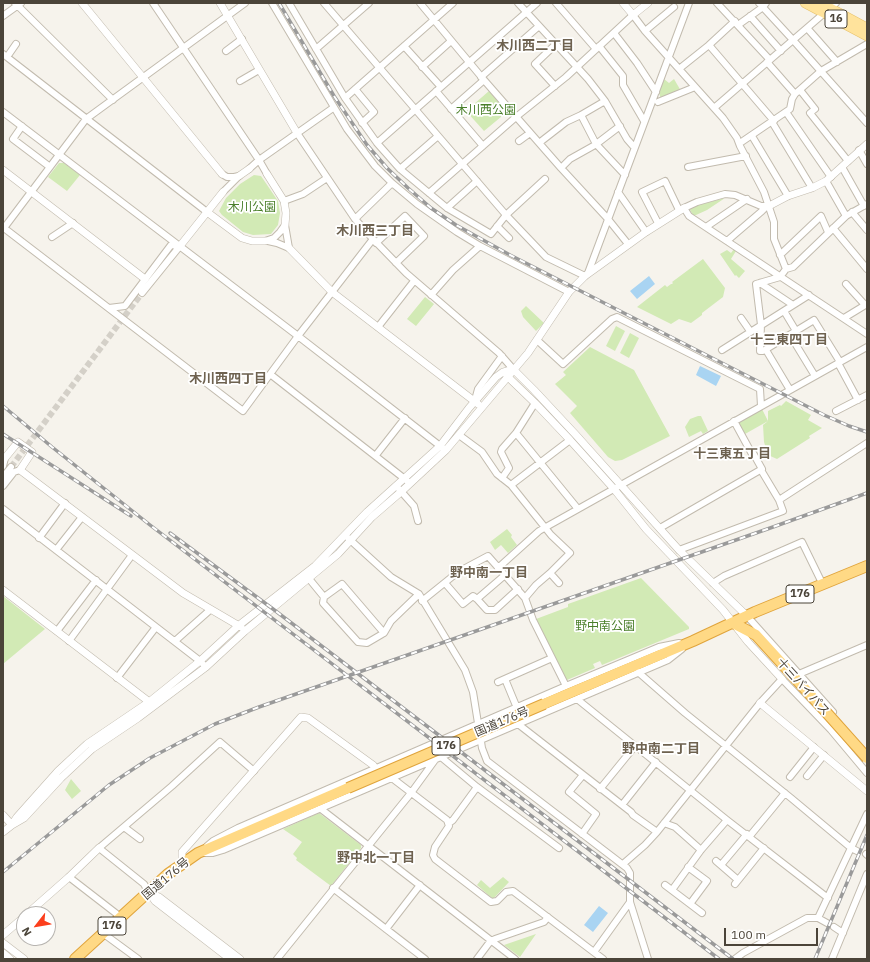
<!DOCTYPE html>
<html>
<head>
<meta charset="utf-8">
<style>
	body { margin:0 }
	#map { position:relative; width:870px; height:962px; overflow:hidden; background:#f6f3ec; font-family:"IBM Plex Sans",sans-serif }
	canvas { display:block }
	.frame { position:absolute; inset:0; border:4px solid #4b4439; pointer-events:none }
	.north { position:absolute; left:16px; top:906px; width:40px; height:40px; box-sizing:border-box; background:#fff; border:1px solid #b7b4b0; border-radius:50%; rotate:239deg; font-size:11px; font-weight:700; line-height:16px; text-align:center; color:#4b4439 }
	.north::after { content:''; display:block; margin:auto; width:14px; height:18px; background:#fc3f1d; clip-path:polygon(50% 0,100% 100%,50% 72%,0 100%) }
	.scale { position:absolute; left:724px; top:928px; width:94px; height:18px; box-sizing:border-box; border:2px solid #4b4439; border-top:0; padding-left:5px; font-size:12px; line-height:14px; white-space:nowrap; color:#4b4439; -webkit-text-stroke:3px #fff; paint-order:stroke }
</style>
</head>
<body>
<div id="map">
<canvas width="870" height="962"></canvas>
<div class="frame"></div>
<div class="north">N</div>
<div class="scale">100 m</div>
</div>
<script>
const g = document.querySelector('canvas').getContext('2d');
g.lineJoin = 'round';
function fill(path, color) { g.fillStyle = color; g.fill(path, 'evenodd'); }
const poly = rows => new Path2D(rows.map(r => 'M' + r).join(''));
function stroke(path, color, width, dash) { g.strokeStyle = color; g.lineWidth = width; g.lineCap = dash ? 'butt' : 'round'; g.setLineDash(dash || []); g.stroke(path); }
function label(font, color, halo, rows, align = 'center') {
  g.font = font + ' "IBM Plex Sans","Noto Sans JP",sans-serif'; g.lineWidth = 3.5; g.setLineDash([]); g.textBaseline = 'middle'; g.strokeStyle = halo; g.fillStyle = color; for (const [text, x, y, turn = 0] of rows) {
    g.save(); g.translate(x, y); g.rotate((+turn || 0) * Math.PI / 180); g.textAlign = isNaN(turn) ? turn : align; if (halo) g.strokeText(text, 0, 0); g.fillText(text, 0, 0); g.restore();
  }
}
fill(poly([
	[664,79,669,83,674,79,681,91,661,99,659,93],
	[489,91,507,112,484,131,466,111],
	[59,163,64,163,80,175,67,191,48,177],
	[254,175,261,176,278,201,280,213,278,225,271,234,253,235,243,232,222,215,219,211,226,198,240,184],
	[725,198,707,210,696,215,693,215,690,210,690,207],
	[734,249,736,251,731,259,745,271,739,278,736,275,735,276,720,254,727,250,731,253],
	[703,259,725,288,723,297,702,313,702,315,691,323,679,319,671,324,637,307,665,285,667,287,671,284,672,284,673,283,672,282],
	[425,297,434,304,416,326,407,319],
	[526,306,544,323,536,331,523,317,521,311],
	[616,326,625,331,615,351,606,346],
	[630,333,639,338,629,358,620,353],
	[590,347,634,370,670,436,622,460,615,461,608,457,570,413,577,406,555,384,566,375,563,372],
	[786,401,811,415,808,420,822,428,809,436,810,438,777,459,768,455,764,442,763,425,768,421,745,434,739,424,740,422,762,409,768,421,768,411,780,405,781,406],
	[698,416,701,416,708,431,703,434,701,431,689,437,685,427,690,419],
	[507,529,512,535,511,537,517,545,508,553,501,545,495,550,490,542],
	[641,578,689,627,689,629,602,665,600,661,593,664,595,668,567,680,565,679,536,619,568,607,568,604],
	[3,596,45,629,3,664],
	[71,779,81,791,72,799,65,790],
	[319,813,361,845,361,848,331,886,296,860,297,858,293,854,302,842,283,829],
	[503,877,509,882,493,899,477,885,481,880,490,888],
	[536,934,520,957,504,945]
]), '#d2eab5');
fill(poly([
	[649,276,655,284,637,299,630,291],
	[700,366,721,376,716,386,696,375],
	[599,906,608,913,593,932,584,925]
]), '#a9d4f2');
stroke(poly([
	[11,467,142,293]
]), '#d4d0c8', 6, [6, 3]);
const minor = poly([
	[15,3,113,100],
	[153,3,259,160,267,174],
	[272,3,347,129,375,166,392,183,355,219],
	[289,3,345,98,377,143,400,169,447,208,491,234,506,215,545,179],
	[324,3,506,215,546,257,585,276],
	[420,3,484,80,561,168,608,219,628,244],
	[518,3,588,79,605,101,627,139,634,147],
	[556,3,596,49],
	[717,3,770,60],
	[759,3,793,40,867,123],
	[3,16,21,3],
	[750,16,781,51],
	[738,25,763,7,766,3],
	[807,28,837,62],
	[645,31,674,7],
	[614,33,637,63,656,92],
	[709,45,774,121],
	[404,46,441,87],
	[599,46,623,76,623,85,644,121],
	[316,49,369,3],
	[226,51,242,39],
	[3,54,207,212],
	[7,57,16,44],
	[767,62,795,94],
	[422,67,451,41],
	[679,69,709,45,735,21],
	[481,77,539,26],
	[240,81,259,70],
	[555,86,535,64,556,44],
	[355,89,374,112,362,123],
	[800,90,815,109,810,113,848,161],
	[436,91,483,146],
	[345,98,453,3],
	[658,102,695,87],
	[714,108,836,3],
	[451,109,484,80],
	[3,112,298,336,444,449],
	[786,112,831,177],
	[581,115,596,144,625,175],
	[772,122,812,188],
	[22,126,13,139,50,167],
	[297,133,355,219,373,239,406,273,499,353,513,369],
	[752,136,788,196],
	[519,141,530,133],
	[377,143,537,3],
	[539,143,566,122,581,115,605,101],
	[740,143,790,109,792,99,795,94,821,71,867,44],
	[859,150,867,164],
	[688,167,746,156],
	[842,167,864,206],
	[561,168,570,159,595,145,620,126],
	[249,169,259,160,333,108],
	[400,169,438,136],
	[222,174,227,177,234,177,239,176],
	[826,181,846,216],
	[392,183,417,204,457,232,480,246,569,292],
	[223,192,239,176],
	[618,192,646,232],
	[429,193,516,117,566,77,633,15,645,31,723,118,737,138,740,146,764,192,774,222,774,239,786,269],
	[284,201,303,194,327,178],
	[769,206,761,206,735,195,725,194,697,202,684,208,689,216,867,334],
	[447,208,477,181],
	[852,212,867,230],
	[658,223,642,192,665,181,679,210],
	[285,225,289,248],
	[497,226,509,238],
	[3,227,4,228,86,119,245,3],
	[706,227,747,199],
	[4,228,243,411,298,336,373,239],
	[833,228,867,269],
	[52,237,73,223],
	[265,241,274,238,280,232,285,225],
	[268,241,277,243,289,248],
	[727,241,762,211,767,206],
	[376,243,405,216,424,236,396,263],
	[780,255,821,216,828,232],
	[588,273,689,3],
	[760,283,793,305],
	[846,284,865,305],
	[142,293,180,246],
	[431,295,453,270,480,246],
	[109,308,125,306,171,245,178,246],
	[784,311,796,331],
	[741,318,750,331],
	[844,318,867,304],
	[378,327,414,281],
	[790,335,815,376],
	[537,340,563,364,612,319,617,317,760,389,761,406],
	[722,350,809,295],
	[766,350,790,390],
	[840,362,814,320,763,351,760,351,761,325,756,284,780,277,786,269,793,267,846,216,867,204],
	[838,363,858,400],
	[270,374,410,483],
	[475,400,478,389,502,356],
	[836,411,867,395],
	[516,433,578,509],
	[459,435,482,452,497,474,511,485,551,535,570,553,550,573,536,585,525,598],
	[376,455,405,418],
	[3,466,5,458],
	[3,477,11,467],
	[502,478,509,468,501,452,502,449,516,433,535,403],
	[511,485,570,440],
	[3,486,14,472,20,470],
	[399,489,414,506,418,521],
	[779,500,867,443],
	[3,509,200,661,206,667],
	[660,528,762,469,753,453,752,454,734,421],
	[39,538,65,503],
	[348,538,391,577,419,594,465,670,473,692,482,748,487,761,627,868,630,873,630,902,648,959],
	[56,550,82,517],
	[679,550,783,511,779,500,761,470],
	[498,568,539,531,546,527,867,347],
	[550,573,559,583],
	[306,575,324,597,323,603,358,642,367,643,384,633,391,621,419,594],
	[445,583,463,604,473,596,477,599,505,575],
	[713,583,724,576,802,542,823,585],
	[324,597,342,584,384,633],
	[477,599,487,610,495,610,518,589],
	[422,601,458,572,488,556,525,598,533,620,566,686],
	[747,616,833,712,828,717],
	[57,631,96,580],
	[69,641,132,555],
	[175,641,210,610],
	[638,672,685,713,791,798,851,848,857,851],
	[799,674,867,645],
	[117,678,156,627],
	[505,679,517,708],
	[498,682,552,658],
	[577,699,727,820,828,898],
	[517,722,518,724,631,812,633,815,657,832],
	[441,757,477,787,559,848],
	[807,776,824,755],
	[790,777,814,747],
	[392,778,447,820,449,826,435,847,433,855,435,859,491,902,497,901,506,892,513,891,603,959],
	[600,789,635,746],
	[622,805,656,762],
	[321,809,515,959],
	[449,823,453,820,477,787],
	[664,823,675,827,701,850],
	[124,827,140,839],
	[582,834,596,814,569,792,583,775],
	[749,837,785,793],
	[207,846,213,841,238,828,566,686,659,647,679,643],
	[202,853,213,853,223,850,668,660,682,649],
	[866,854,867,855],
	[716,861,738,880],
	[623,864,645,845,657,832,760,703,782,679,831,730,867,773],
	[721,865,747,834],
	[688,867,707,881,690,904],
	[69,877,122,918],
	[735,884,764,848],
	[665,885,702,913],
	[333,888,425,959],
	[672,890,701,850,727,820],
	[149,893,144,884,99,848,172,786,220,742,254,771],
	[818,918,867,814],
	[834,927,843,933],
	[386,929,420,885],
	[104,934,138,959],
	[594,952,630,902],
	[277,959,411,793,435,760],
	[477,959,489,943,495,939,544,922,548,917],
	[735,959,743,953,807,918,818,918,827,923],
	[832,959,867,874]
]);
const tertiary = poly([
	[82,3,222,174],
	[220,3,297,133],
	[623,3,633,15,648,3],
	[3,170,145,279],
	[267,174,284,201,286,213,285,225],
	[239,176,249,169],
	[769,206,788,196,812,188,826,181,867,144],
	[207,212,242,238,252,241,265,241],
	[180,246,223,192],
	[289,248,332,292,478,404],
	[513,369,534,390,576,435,679,550,747,616],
	[507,376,535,403,570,440,614,489,646,529,723,610,748,642,782,679],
	[3,457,5,458,18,442,32,452,20,470,183,593,241,627],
	[3,590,152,704],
	[760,703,867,791],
	[3,815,12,825],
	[13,823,17,817,58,771,87,744,149,702,200,661,238,626,315,566,367,512,440,446,469,408,496,377,503,372,513,369],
	[3,832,12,825,24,818,61,778,92,749,138,718,206,667,245,631,338,554,372,517,402,491,446,450,528,353,569,292,585,276,646,232,684,208],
	[182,864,182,852,301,717,308,718,373,765,376,769],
	[149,893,159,897,240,959],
	[150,894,155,901,230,959],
	[27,914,69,877,99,848],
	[3,935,24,917],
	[3,943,24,959],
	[3,953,10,959]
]);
const primary = poly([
	[805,3,867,36],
	[821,3,867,28]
]);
const trunk = poly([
	[733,623,756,635,826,712],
	[544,704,693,641,755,612,867,566],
	[75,959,168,874,198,853,348,788]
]);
stroke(minor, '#c2bbae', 8);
stroke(tertiary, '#c2bbae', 8);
stroke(primary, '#e6c16a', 10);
stroke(trunk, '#e0a43c', 12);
stroke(minor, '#fff', 6);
stroke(tertiary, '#fff', 7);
stroke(primary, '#ffe39c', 9);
stroke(trunk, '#ffd985', 10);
const rail = poly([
	[279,3,334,96,367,145,387,168,408,188,431,208,456,225,510,255,824,415,849,426,867,432],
	[3,406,52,447,150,525,719,959],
	[3,434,131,516],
	[170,533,273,609,733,959],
	[3,872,109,785,150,758,215,724,259,707,773,527,867,493],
	[815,959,867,835]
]);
stroke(rail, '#9a9a9a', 3.5);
stroke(rail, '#fff', 2, [6]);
const trunkBridge = poly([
	[826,712,867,758],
	[348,788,544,704]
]);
stroke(trunkBridge, '#e0a43c', 12, []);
stroke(trunkBridge, '#ffd985', 10);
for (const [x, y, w] of [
	[836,19,22],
	[800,594,28],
	[446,746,28],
	[112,926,28]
]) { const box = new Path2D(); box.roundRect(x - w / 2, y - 9, w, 18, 3); g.fillStyle = '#fff'; g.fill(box); stroke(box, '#4b4439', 1); }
label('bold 11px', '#4b4439', null, [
	["16",836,19],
	["176",800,594],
	["176",446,746],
	["176",112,926]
]);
label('12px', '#4a7f2a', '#fff', [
	["木川西公園",486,111],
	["木川公園",252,208],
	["野中南公園",605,627]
]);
label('12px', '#4b4439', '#fff', [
	["十三バイパス",803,687,48],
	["国道176号",502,722,-23],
	["国道176号",166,879,-40]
]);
label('bold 13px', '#6e6250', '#fff', [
	["木川西二丁目",535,46],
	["木川西三丁目",375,231],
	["十三東四丁目",789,340],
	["木川西四丁目",228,379],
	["十三東五丁目",732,454],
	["野中南一丁目",489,573],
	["野中南二丁目",661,749],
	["野中北一丁目",376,858]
]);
</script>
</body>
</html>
